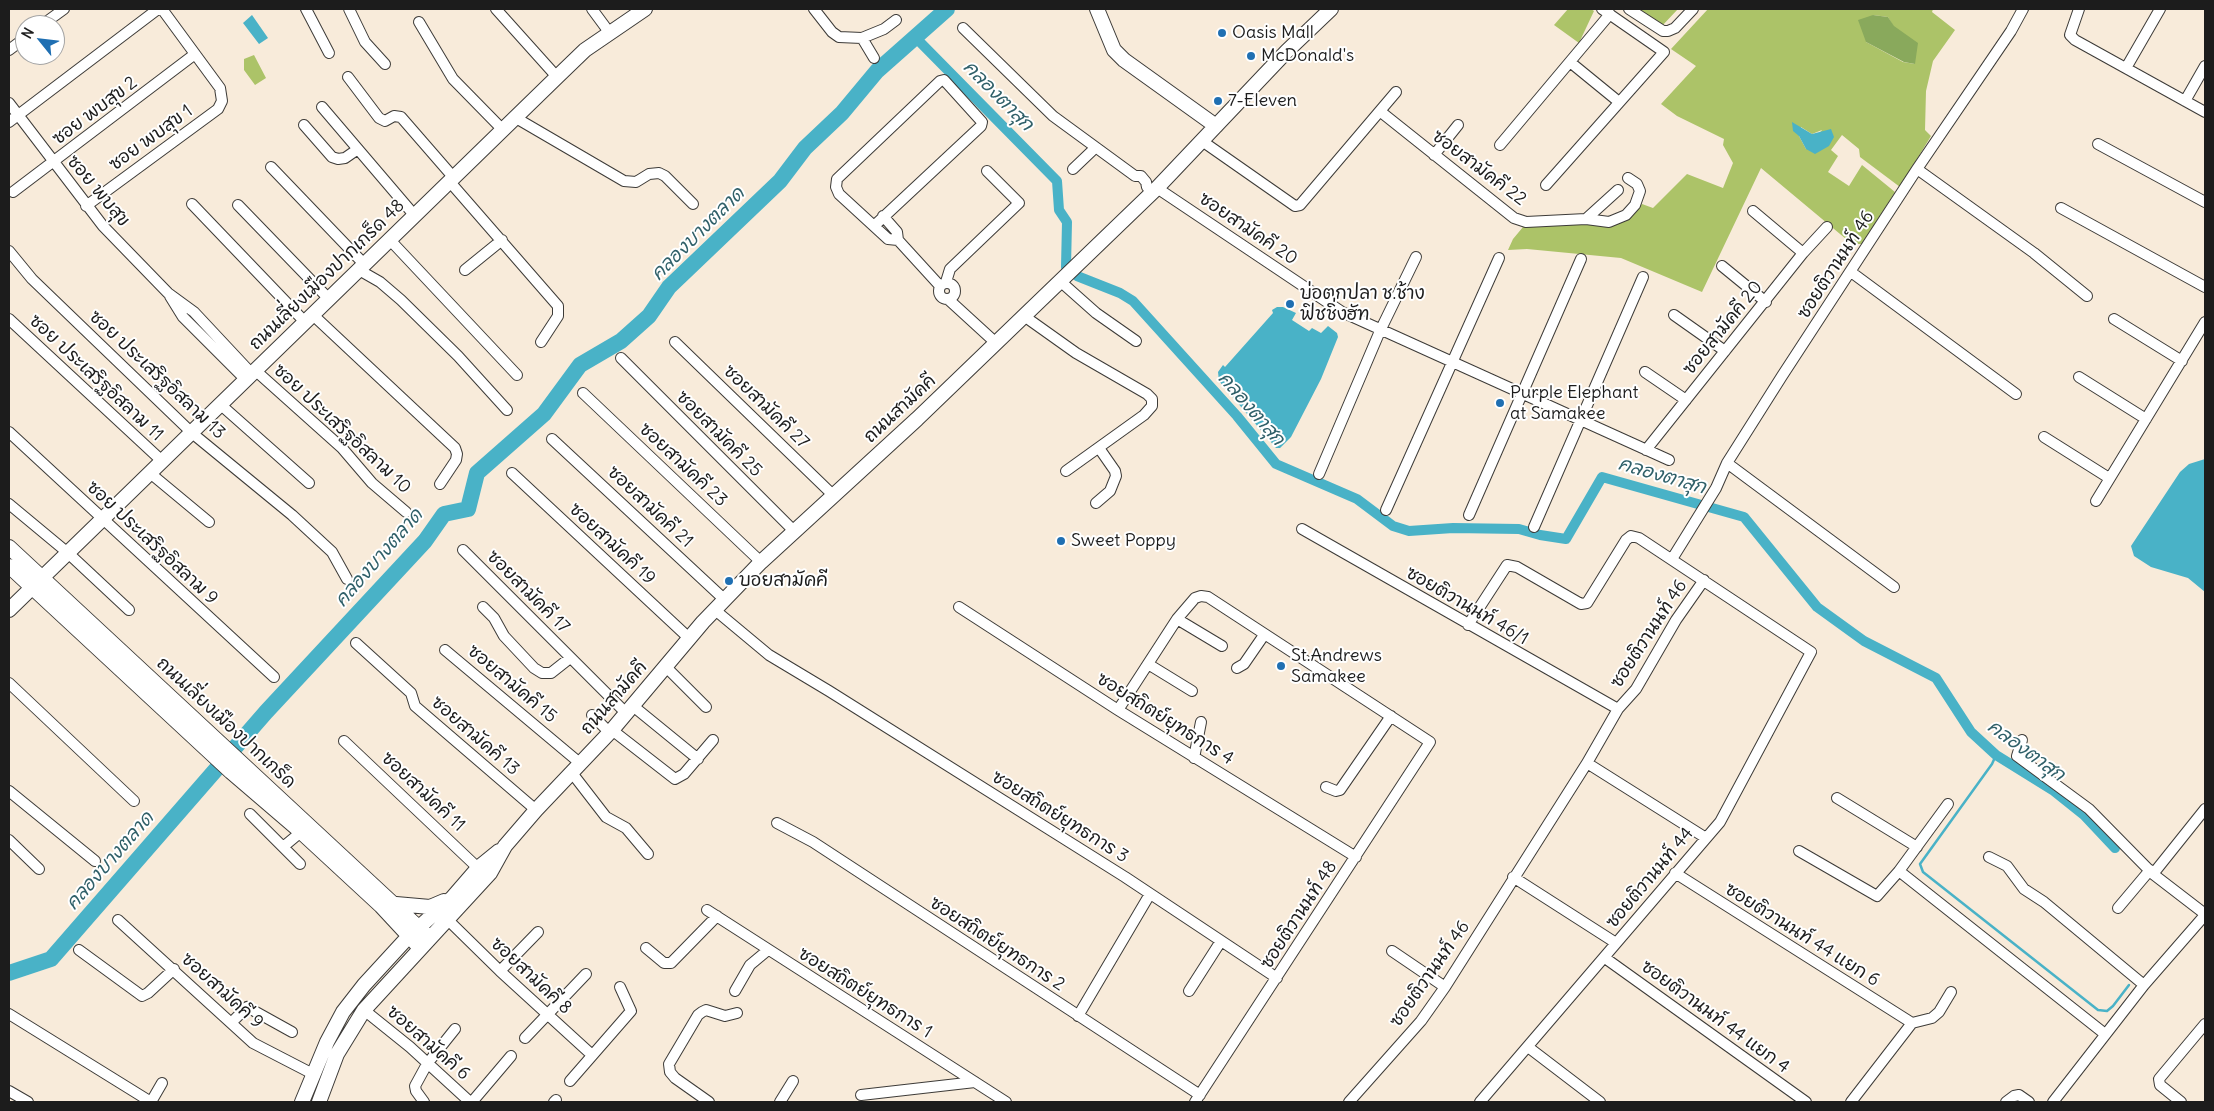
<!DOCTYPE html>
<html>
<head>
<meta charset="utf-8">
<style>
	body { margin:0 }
	#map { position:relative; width:2214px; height:1111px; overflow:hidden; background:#f8ebda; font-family:Delius,sans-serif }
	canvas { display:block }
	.frame { position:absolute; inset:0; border:10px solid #1c1c1c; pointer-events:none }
	.north { position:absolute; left:15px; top:15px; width:50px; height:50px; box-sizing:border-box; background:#fff; border:1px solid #a4a4a4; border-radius:50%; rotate:299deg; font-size:14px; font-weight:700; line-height:20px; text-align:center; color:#1c1c1c }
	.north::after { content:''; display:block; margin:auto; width:18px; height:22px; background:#1f6fb2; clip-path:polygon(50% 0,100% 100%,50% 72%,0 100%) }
</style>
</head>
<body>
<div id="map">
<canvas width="2214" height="1111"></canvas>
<div class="frame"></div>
<div class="north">N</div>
</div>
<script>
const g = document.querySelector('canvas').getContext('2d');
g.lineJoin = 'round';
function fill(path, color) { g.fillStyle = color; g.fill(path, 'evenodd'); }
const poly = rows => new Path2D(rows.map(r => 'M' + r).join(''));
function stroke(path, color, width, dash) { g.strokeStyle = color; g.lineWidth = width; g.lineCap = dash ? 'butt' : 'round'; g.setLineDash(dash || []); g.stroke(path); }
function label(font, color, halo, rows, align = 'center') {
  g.font = font + ' Delius,"Playpen Sans Thai",sans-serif'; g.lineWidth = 4; g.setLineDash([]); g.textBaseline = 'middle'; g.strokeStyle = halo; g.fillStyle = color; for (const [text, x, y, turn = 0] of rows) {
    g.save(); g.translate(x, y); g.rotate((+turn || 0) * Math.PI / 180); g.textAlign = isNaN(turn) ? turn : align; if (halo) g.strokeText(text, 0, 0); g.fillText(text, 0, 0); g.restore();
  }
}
fill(poly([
	[1568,9,1591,9,1594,11,1579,43,1554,25],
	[1640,9,1678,9,1661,27],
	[1708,9,1933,9,1932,12,1955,30,1933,61,1926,91,1925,130,1931,136,1900,187,1860,157,1859,149,1842,135,1831,150,1838,156,1828,172,1849,186,1862,165,1895,192,1862,244,1852,244,1761,168,1702,292,1621,258,1527,249,1508,250,1513,239,1523,227,1620,223,1642,204,1653,208,1687,174,1723,188,1733,163,1723,145,1724,139,1677,116,1661,104,1696,66,1671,49],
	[1873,15,1888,17,1915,64,1903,62,1866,42],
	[1801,127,1812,134,1822,130,1806,149,1799,136],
	[254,55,266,78,255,85,244,70,244,59]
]), '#acc368');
fill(poly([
	[1873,15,1888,17,1894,26,1918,43,1915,64,1904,62,1866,42,1858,20]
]), '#89a95c');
fill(poly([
	[252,15,268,38,259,44,243,23],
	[1792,122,1812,134,1831,129,1834,137,1829,146,1815,154,1806,149,1799,136,1793,131],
	[1277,307,1283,307,1296,313,1292,320,1309,331,1312,328,1321,333,1328,326,1337,333,1338,337,1321,379,1291,437,1280,448,1276,448,1219,381,1218,372,1223,365,1225,367,1273,313,1272,310],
	[2205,459,2205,592,2188,578,2151,567,2134,556,2131,546,2180,472,2189,464]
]), '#49b2c7');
stroke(poly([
	[1996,755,1992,764,1920,864,1923,872,2098,1010,2107,1011,2113,1006,2129,985]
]), '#49b2c7', 2.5);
stroke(poly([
	[915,37,1057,181,1059,210,1067,222,1066,267],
	[1077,276,1120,293,1133,301,1237,416,1276,464,1357,499,1393,526,1409,531,1453,528,1519,529,1540,535,1566,539,1602,477,1744,517,1817,607,1864,641,1936,678,1971,732,1996,755,2054,791,2084,815,2115,848]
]), '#49b2c7', 10);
stroke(poly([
	[9,973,51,959,266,712,425,541,444,514,468,509,477,473,544,414,580,365,621,341,649,316,669,287,780,181,805,148,842,113,877,71,947,9]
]), '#49b2c7', 16);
const street = poly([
	[306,9,329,53],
	[349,9,365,42,385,64],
	[496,9,557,77],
	[592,9,609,32],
	[814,9,832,32,839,37,862,38,884,29,896,20],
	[1629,9,1663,31,1668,31,1675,28,1693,9],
	[2079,9,2070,35,2075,40,2205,112],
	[419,22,453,79,503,130],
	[42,25,64,9],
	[963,28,1053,116,1135,176,1141,176,1146,182,1147,187],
	[862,38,874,58],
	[9,50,25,38],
	[1570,62,1619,102],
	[2126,68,2160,9],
	[348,77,379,118,385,121,394,116,401,117,454,178],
	[2185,101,2205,66],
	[9,103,103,226,168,293,194,312,252,374],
	[322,107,415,216],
	[1381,112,1514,218,1526,222,1586,219,1618,190],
	[516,118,624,181,636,182,649,174,659,173,665,176,693,204],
	[9,122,158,9],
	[304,125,332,157,338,159,345,158,358,149],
	[1202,141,1295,206,1300,205,1396,92],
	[2098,144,2205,202],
	[1500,145,1610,14],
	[1434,155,1458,125],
	[271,167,365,265],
	[1073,169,1095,148],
	[1917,169,2034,253,2087,296],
	[450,182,558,306,558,316,541,342],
	[1546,185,1664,52,1602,9],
	[1157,188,1342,312,1669,460],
	[13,192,195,54],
	[192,204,305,322],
	[238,205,329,299],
	[86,206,218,109,222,101,220,88,162,9],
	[2061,208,2205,287],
	[1753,211,1803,253],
	[883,216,897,232,898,240],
	[1586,219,1609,222,1626,215,1635,205,1640,191,1637,184,1628,178],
	[875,225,981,126,982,122,944,80,940,81,837,179,836,187,839,194,888,239,898,240,940,286],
	[390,240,517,375],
	[9,251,32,279,192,433,292,515,332,552,347,579],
	[1722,266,1766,302],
	[359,270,380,282,401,300,458,356,507,410],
	[465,270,502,240],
	[1851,272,2016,394],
	[1060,281,1096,313,1136,341],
	[946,282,950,269,1019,203,987,171],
	'939 291a8 8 0 1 1 16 0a8 8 0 1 1-16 0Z',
	[170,296,183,317,246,380],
	[949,300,996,343],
	[313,315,455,448,457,454,456,460,440,484],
	[1674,315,1725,351],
	[1024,316,1076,353,1147,394,1152,399,1152,406,1144,415,1066,471],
	[9,319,162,461],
	[2114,319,2182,361],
	[675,342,834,496],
	[621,358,795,532],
	[256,371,342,448,372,483,406,512],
	[1645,372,1686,400],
	[2079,377,2146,419],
	[583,393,761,562],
	[221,405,309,483],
	[9,432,274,677],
	[2044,437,2109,478],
	[552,439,725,600],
	[1646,450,1803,253,1827,227],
	[1727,463,1894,587],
	[150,473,209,522],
	[512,473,690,639],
	[1319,474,1380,331,1416,257],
	[2096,501,2205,322],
	[1096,503,1110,491,1116,476,1115,471,1099,448],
	[9,504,68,553,129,610],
	[1386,510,1499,258],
	[1469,515,1581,259],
	[1534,527,1643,277],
	[1302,529,1618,709],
	[463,550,626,713],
	[1672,559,1716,488,1727,463,1782,376,1917,169,2011,31,2023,9],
	[483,607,494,618,504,636,534,668,542,673,551,673,570,658],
	[959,607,1118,710,1356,857],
	[715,610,769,655,829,691,1125,877,1277,978],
	[1177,619,1222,646],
	[1468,625,1507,565,1517,567,1581,604,1587,603,1626,540,1631,536,1639,538,1811,652,1720,822,1480,1102],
	[356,643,411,693,415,706,536,810],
	[445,650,581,764],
	[1148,664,1192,691],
	[665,666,706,707],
	[1237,668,1244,664,1264,635],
	[9,683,134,801],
	[633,706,698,759],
	[1118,710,1177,619,1195,598,1201,596,1208,597,1430,742,1195,1102],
	[592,715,609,732],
	[612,730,675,779,684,774,713,740],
	[2022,740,2017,756,2089,809,2153,874,2205,914],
	[344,741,478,868],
	[1194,758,1201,722],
	[1587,763,1706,838],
	[572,773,606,817,626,828,648,854],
	[1326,787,1336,791,1340,790,1391,716],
	[9,791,95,861],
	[1837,798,1917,847],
	[250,814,300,864],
	[777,823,813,842,1200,1095],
	[9,840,39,869],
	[283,847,301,832],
	[1799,851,1877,896,1899,871,1948,804],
	[1989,857,2007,866,2024,889,2044,902,2144,985],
	[1899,871,2105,1034],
	[1675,873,1912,1023],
	[2153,874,2205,809],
	[1513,877,1616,943],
	[2118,908,2150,870],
	[707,910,1006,1102],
	[118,920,253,1043,313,1074],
	[448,920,500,971,592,1055],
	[646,948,664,963,671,963,717,916],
	[79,950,142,996,148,993,174,969],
	[1392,951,1445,987],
	[1605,958,1806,1102],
	[500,971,538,932],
	[735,991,750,965,768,950],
	[1189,991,1221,941],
	[364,1010,410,1047,470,1102],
	[9,1014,151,1102],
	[1078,1016,1150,894],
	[231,1023,247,1007,292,1032],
	[525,1038,586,974],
	[1528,1047,1600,1102],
	[570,1081,631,1011,620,987],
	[9,1091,28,1102],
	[861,1095,975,1082],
	[151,1102,162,1083],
	[424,1102,416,1091,415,1086,427,1064,455,1029],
	[472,1102,511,1056],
	[554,1102,556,1100],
	[709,1102,675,1078,670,1072,669,1064,698,1015,702,1012,706,1010,725,1016,737,1013],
	[780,1102,793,1081],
	[1349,1102,1421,1021,1445,987,1587,763,1618,709,1636,689,1676,620,1704,580],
	[1851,1102,1912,1023,1932,1018,1939,1012,1951,992],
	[2006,1102,2014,1096,2019,1095,2029,1102],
	[2053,1102,2144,985,2205,915],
	[2181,1102,2160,1085,2159,1079,2205,1024]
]);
const secondary = poly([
	[1097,9,1114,50,1124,60,1216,126],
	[9,547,430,938],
	[9,566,231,772,301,832,381,906,420,948],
	[9,610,557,77,585,50,645,9],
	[396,904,430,907,444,901],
	[302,1102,327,1042,343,1012,364,985,409,936,452,898,478,868,499,851],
	[319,1102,337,1054,364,1010,490,873,505,846,536,810,612,730,703,622,761,562,917,419,1157,188,1287,51,1331,9]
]);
stroke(street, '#3d3b38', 12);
stroke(secondary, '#3d3b38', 16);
stroke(street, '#fff', 10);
stroke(secondary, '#fff', 14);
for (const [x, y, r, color] of [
	[1222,33,5,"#1f6fb2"],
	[1251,56,5,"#1f6fb2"],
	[1218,101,5,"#1f6fb2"],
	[1290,304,5,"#1f6fb2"],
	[1500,403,5,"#1f6fb2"],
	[1061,541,5,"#1f6fb2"],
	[729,581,5,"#1f6fb2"],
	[1281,666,5,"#1f6fb2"]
]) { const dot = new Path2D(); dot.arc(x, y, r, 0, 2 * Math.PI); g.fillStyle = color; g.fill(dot); stroke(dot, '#fff', 2); }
label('18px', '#1c1c1c', '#fff', [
	["Oasis Mall",1232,33],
	["McDonald's",1261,56],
	["7-Eleven",1228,101],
	["บ่อตกปลา ช.ช้าง",1300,294],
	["ฟิชชิ่งฮัท",1300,315],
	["Purple Elephant",1510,393],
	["at Samakee",1510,414],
	["Sweet Poppy",1071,541],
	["บอยสามัคคี",739,581],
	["St.Andrews",1291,656],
	["Samakee",1291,677]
], 'left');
label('18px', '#1c1c1c', '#fff', [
	["ซอย พบสุข 2",95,111,-37],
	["ซอย พบสุข 1",151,138,-36],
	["ซอยสามัคคี 22",1479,168,37],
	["ซอย พบสุข",98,191,50],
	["ซอยสามัคคี 20",1248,229,34],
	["ซอยติวานนท์ 46",1836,265,-57],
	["ถนนเลี่ยงเมืองปากเกร็ด 48",327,275,-44],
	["ซอยสามัคคี 20",1723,328,-51],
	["ซอย ประเสริฐอิสลาม 13",157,375,43],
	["ซอย ประเสริฐอิสลาม 11",96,378,43],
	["ซอยสามัคคี 27",766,407,44],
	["ถนนสามัคคี",900,409,-43],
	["ซอย ประเสริฐอิสลาม 10",342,429,43],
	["ซอยสามัคคี 25",719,434,45],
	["ซอยสามัคคี 23",683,465,43],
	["ซอยสามัคคี 21",650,507,43],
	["ซอย ประเสริฐอิสลาม 9",152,543,43],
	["ซอยสามัคคี 19",612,544,43],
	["ซอยสามัคคี 17",528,592,45],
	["ซอยติวานนท์ 46/1",1467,606,30],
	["ซอยติวานนท์ 46",1649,634,-57],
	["ซอยสามัคคี 15",512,684,40],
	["ถนนสามัคคี",614,698,-49],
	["ซอยสถิตย์ยุทธการ 4",1165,719,32],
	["ถนนเลี่ยงเมืองปากเกร็ด",226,723,43],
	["ซอยสามัคคี 13",475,736,41],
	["ซอยสามัคคี 11",423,792,43],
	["ซอยสถิตย์ยุทธการ 3",1060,817,32],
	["ซอยติวานนท์ 44",1650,878,-50],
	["ซอยติวานนท์ 48",1299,915,-57],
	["ซอยติวานนท์ 44 แยก 6",1802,935,32],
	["ซอยสถิตย์ยุทธการ 2",997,944,33],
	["ซอยติวานนท์ 46",1430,974,-55],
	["ซอยสามัคคี 8",531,976,43],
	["ซอยสามัคคี 9",222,991,42],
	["ซอยสถิตย์ยุทธการ 1",865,993,32],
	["ซอยติวานนท์ 44 แยก 4",1715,1017,36],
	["ซอยสามัคคี 6",428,1043,41]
]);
label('italic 19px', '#306069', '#fff', [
	["คลองตาสุก",998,96,45],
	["คลองบางตลาด",698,234,-45],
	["คลองตาสุก",1251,409,49],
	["คลองตาสุก",1662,476,16],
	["คลองบางตลาด",379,558,-49],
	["คลองตาสุก",2026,751,36],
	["คลองบางตลาด",110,861,-49]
]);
</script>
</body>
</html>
